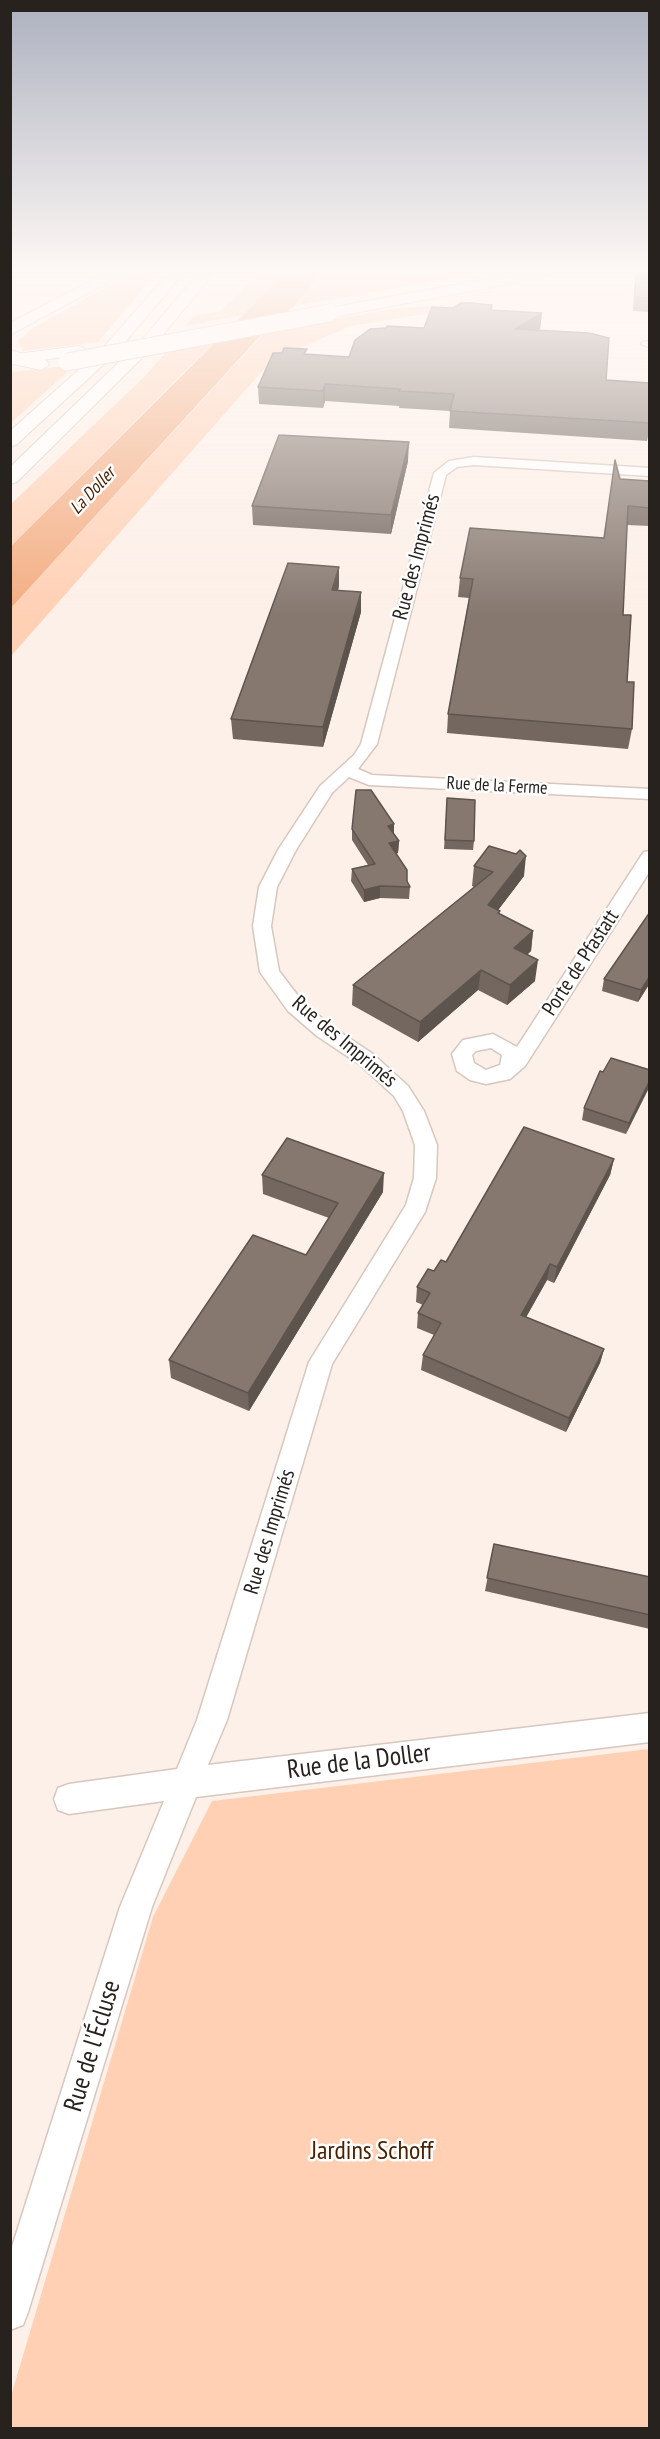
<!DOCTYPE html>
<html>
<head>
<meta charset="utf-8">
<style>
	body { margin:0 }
	#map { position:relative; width:660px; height:2439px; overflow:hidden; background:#fdf0e8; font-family:"PT Sans Narrow",sans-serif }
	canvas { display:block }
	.frame { position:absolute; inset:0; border:12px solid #28221f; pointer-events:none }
</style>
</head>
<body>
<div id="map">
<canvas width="660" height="2439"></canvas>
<div class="frame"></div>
</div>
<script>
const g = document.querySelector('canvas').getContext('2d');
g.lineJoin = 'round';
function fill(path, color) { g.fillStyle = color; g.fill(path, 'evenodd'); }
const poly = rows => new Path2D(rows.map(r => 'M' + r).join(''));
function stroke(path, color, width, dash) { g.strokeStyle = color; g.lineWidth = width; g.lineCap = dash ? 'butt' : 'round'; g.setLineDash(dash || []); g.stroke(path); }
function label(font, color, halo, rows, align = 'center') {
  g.font = font + ' "PT Sans Narrow",sans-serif'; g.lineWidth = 5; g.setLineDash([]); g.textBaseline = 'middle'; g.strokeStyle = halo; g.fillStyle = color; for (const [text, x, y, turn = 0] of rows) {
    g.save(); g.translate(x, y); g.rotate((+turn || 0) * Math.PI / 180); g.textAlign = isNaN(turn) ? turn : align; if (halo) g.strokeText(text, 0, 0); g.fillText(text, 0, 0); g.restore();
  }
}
fill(poly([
	[130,273,157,273,98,342,23,351,18,341,33,328],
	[238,273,285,273,243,315,185,326,194,316,220,311,257,276],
	[321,273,484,273,294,306],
	[427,306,456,309,350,326,271,361,11,656,11,608,266,331,391,309],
	[219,339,183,373,11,546,11,504,144,377,169,349],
	[75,365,11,423,11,372],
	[649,1749,649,2428,11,2428,11,2396,153,1917,212,1801]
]), '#ffd0b4');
fill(poly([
	[285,273,321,273,294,306,261,335,11,608,11,546]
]), '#f3ad82');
const minor = poly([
	[650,341,650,347,641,344,643,342,650,341],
	[474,457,650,468,650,476,474,465,457,467,446,475,377,744,358,769,372,775,650,789,650,799,369,785,349,777,332,793,296,850,277,887,271,926,279,971,302,1001,331,1026,373,1054,408,1086,424,1111,437,1145,436,1178,425,1212,332,1364,227,1720,208,1765,650,1713,650,1742,196,1797,152,1907,28,2312,23,2325,10,2330,10,2253,120,1907,164,1801,69,1814,58,1810,54,1799,58,1788,69,1784,177,1769,197,1720,309,1362,406,1205,414,1178,415,1145,403,1111,394,1096,359,1064,317,1036,288,1011,260,972,253,926,259,887,278,850,320,786,354,755,361,744,434,473,449,461,474,457],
	[650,851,650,871,525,1066,510,1079,486,1084,470,1080,457,1071,452,1054,463,1040,493,1034,517,1047,641,856,644,852,650,851],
	[491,1048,502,1055,500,1065,486,1070,474,1063,472,1055,476,1051,491,1048]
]);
const secondary = poly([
	[520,273,552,273,545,277,329,318,321,313,329,308,520,273],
	[78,346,84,348,86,351,84,354,10,365,10,355,78,346]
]);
const motorway = poly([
	[106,273,125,273,10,335,10,323,106,273],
	[169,273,184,273,114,355,16,445,10,446,10,431,102,349,169,273],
	[199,273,214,273,152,348,17,482,10,484,10,467,140,342,199,273],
	[488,273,506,273,494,280,489,279,487,276,488,273],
	[10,350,47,361,49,365,41,370,10,363,10,350]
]);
stroke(minor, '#d7c7be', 3);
stroke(secondary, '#d7c7be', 2);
stroke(motorway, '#d7c7be', 2);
fill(minor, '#fff');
fill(secondary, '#fff');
fill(motorway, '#fff');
const secondaryBridge = poly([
	[67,362,329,313]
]);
stroke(secondaryBridge, '#d7c7be', 19, []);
stroke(secondaryBridge, '#fff', 17);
fill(poly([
	[635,273,650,273,650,312,633,311],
	[492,310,542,313,540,329,538,330,606,380,650,383,650,427,647,441,449,428,450,411,399,408,399,406,325,401,323,408,259,404,258,387,282,353,349,357,424,328],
	[408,461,391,534,253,525,252,506],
	[620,479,650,481,650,526,627,525,623,615,627,682,632,729,628,749,447,733,448,714,469,598,458,597,460,578,604,538],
	[339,586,338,591,361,612,323,747,233,739,231,719],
	[447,798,474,841,473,850,444,849],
	[352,829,394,834,399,841,398,853,396,854,410,887,409,899,380,898,364,902,351,881,352,869,368,865,352,840],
	[474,866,524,876,498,910,500,914,533,931,531,951,527,955,535,981,507,1005,478,990,418,1042,352,1005,353,985,474,887,472,886],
	[650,912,650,983,638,1002,602,991,604,979],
	[650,1070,626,1134,582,1120,584,1108],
	[614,1159,610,1175,554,1283,547,1280,526,1317,604,1349,600,1363,566,1432,421,1370,423,1355,434,1335,417,1328,418,1313,423,1305,416,1302,417,1287,434,1271,446,1262],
	[262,1175,383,1192,249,1411,171,1378,169,1360,306,1255,329,1218,263,1194],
	[494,1544,650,1577,650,1629,485,1591]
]), '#73675f');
fill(poly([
	[542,313,540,329,514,345,515,329],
	[325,384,325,401,323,408,323,391],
	[409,442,408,461,391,534,391,515],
	[339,567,339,586,332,610,332,590],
	[361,592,361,612,323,747,323,727],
	[394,824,394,836,388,826],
	[399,841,398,853,389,855,389,843],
	[526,856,524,876,486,926,488,905],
	[380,886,380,898,364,902,364,890],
	[533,931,531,951,511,968,514,948],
	[538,960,535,981,507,1005,510,985],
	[481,970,478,990,418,1042,420,1022],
	[650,976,650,983,638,1002,641,990],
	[650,1080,650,1086,626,1134,629,1123],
	[614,1159,610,1175,554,1283,557,1267],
	[384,1173,383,1192,249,1411,248,1393],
	[550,1264,547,1280,519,1330,521,1315],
	[604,1349,600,1363,566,1432,569,1418]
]), '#5e544e');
const building = poly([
	[636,273,650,273,650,298,635,297,636,273],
	[461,303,470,303,492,305,491,310,542,313,515,329,589,333,609,338,606,380,650,383,650,423,450,411,454,394,399,391,400,389,325,384,323,391,258,387,273,353,282,353,284,348,307,349,304,354,349,357,355,340,370,329,386,328,387,326,424,328,432,307,453,308,461,303],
	[279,435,409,442,391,515,252,506,279,435],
	[615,460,620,479,650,481,650,508,628,506,623,615,631,615,627,682,634,682,632,729,448,714,473,579,460,578,470,528,604,538,615,460],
	[288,563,339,567,332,590,361,592,323,727,231,719,288,563],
	[356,790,371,790,394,824,388,826,399,841,389,843,407,870,407,881,410,887,380,886,364,890,352,869,375,864,352,829,356,790],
	[447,798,475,800,474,841,445,840,447,798],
	[489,846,516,854,520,850,526,856,488,905,500,911,498,913,533,931,514,948,538,960,510,985,481,970,420,1022,353,985,493,872,474,866,489,846],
	[650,912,650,976,641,990,604,979,650,912],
	[611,1058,650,1070,650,1080,629,1123,584,1108,600,1071,603,1072,611,1058],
	[524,1127,614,1159,557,1267,550,1264,521,1315,604,1349,569,1418,423,1355,441,1323,418,1313,430,1293,417,1287,428,1269,434,1271,441,1260,446,1262,524,1127],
	[287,1138,384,1173,248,1393,169,1360,253,1235,306,1255,338,1203,262,1175,287,1138],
	[494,1544,650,1577,650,1615,487,1578,494,1544]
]);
fill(building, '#86786f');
stroke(building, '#5e544e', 1.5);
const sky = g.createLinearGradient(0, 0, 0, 615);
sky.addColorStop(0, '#acb1bf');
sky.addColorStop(0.44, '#fef8f5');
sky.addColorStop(1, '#fef8f500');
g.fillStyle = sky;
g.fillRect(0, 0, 660, 615);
label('italic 18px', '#4a1f00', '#fff', [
	["La Doller",93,491,-47]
]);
label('18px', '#28221f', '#fff', [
	["Rue de la Ferme",497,786,3]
]);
label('21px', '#28221f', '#fff', [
	["Rue des Imprimés",417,557,-75],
	["Porte de Pfastatt",581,963,-57],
	["Rue des Imprimés",344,1042,40],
	["Rue des Imprimés",270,1532,-73]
]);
label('26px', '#28221f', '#fff', [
	["Rue de la Doller",359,1762,-7],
	["Rue de l'Écluse",93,2046,-73]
]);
label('26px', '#4d2201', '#fff', [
	["Jardins Schoff",372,2152]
]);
</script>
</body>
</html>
